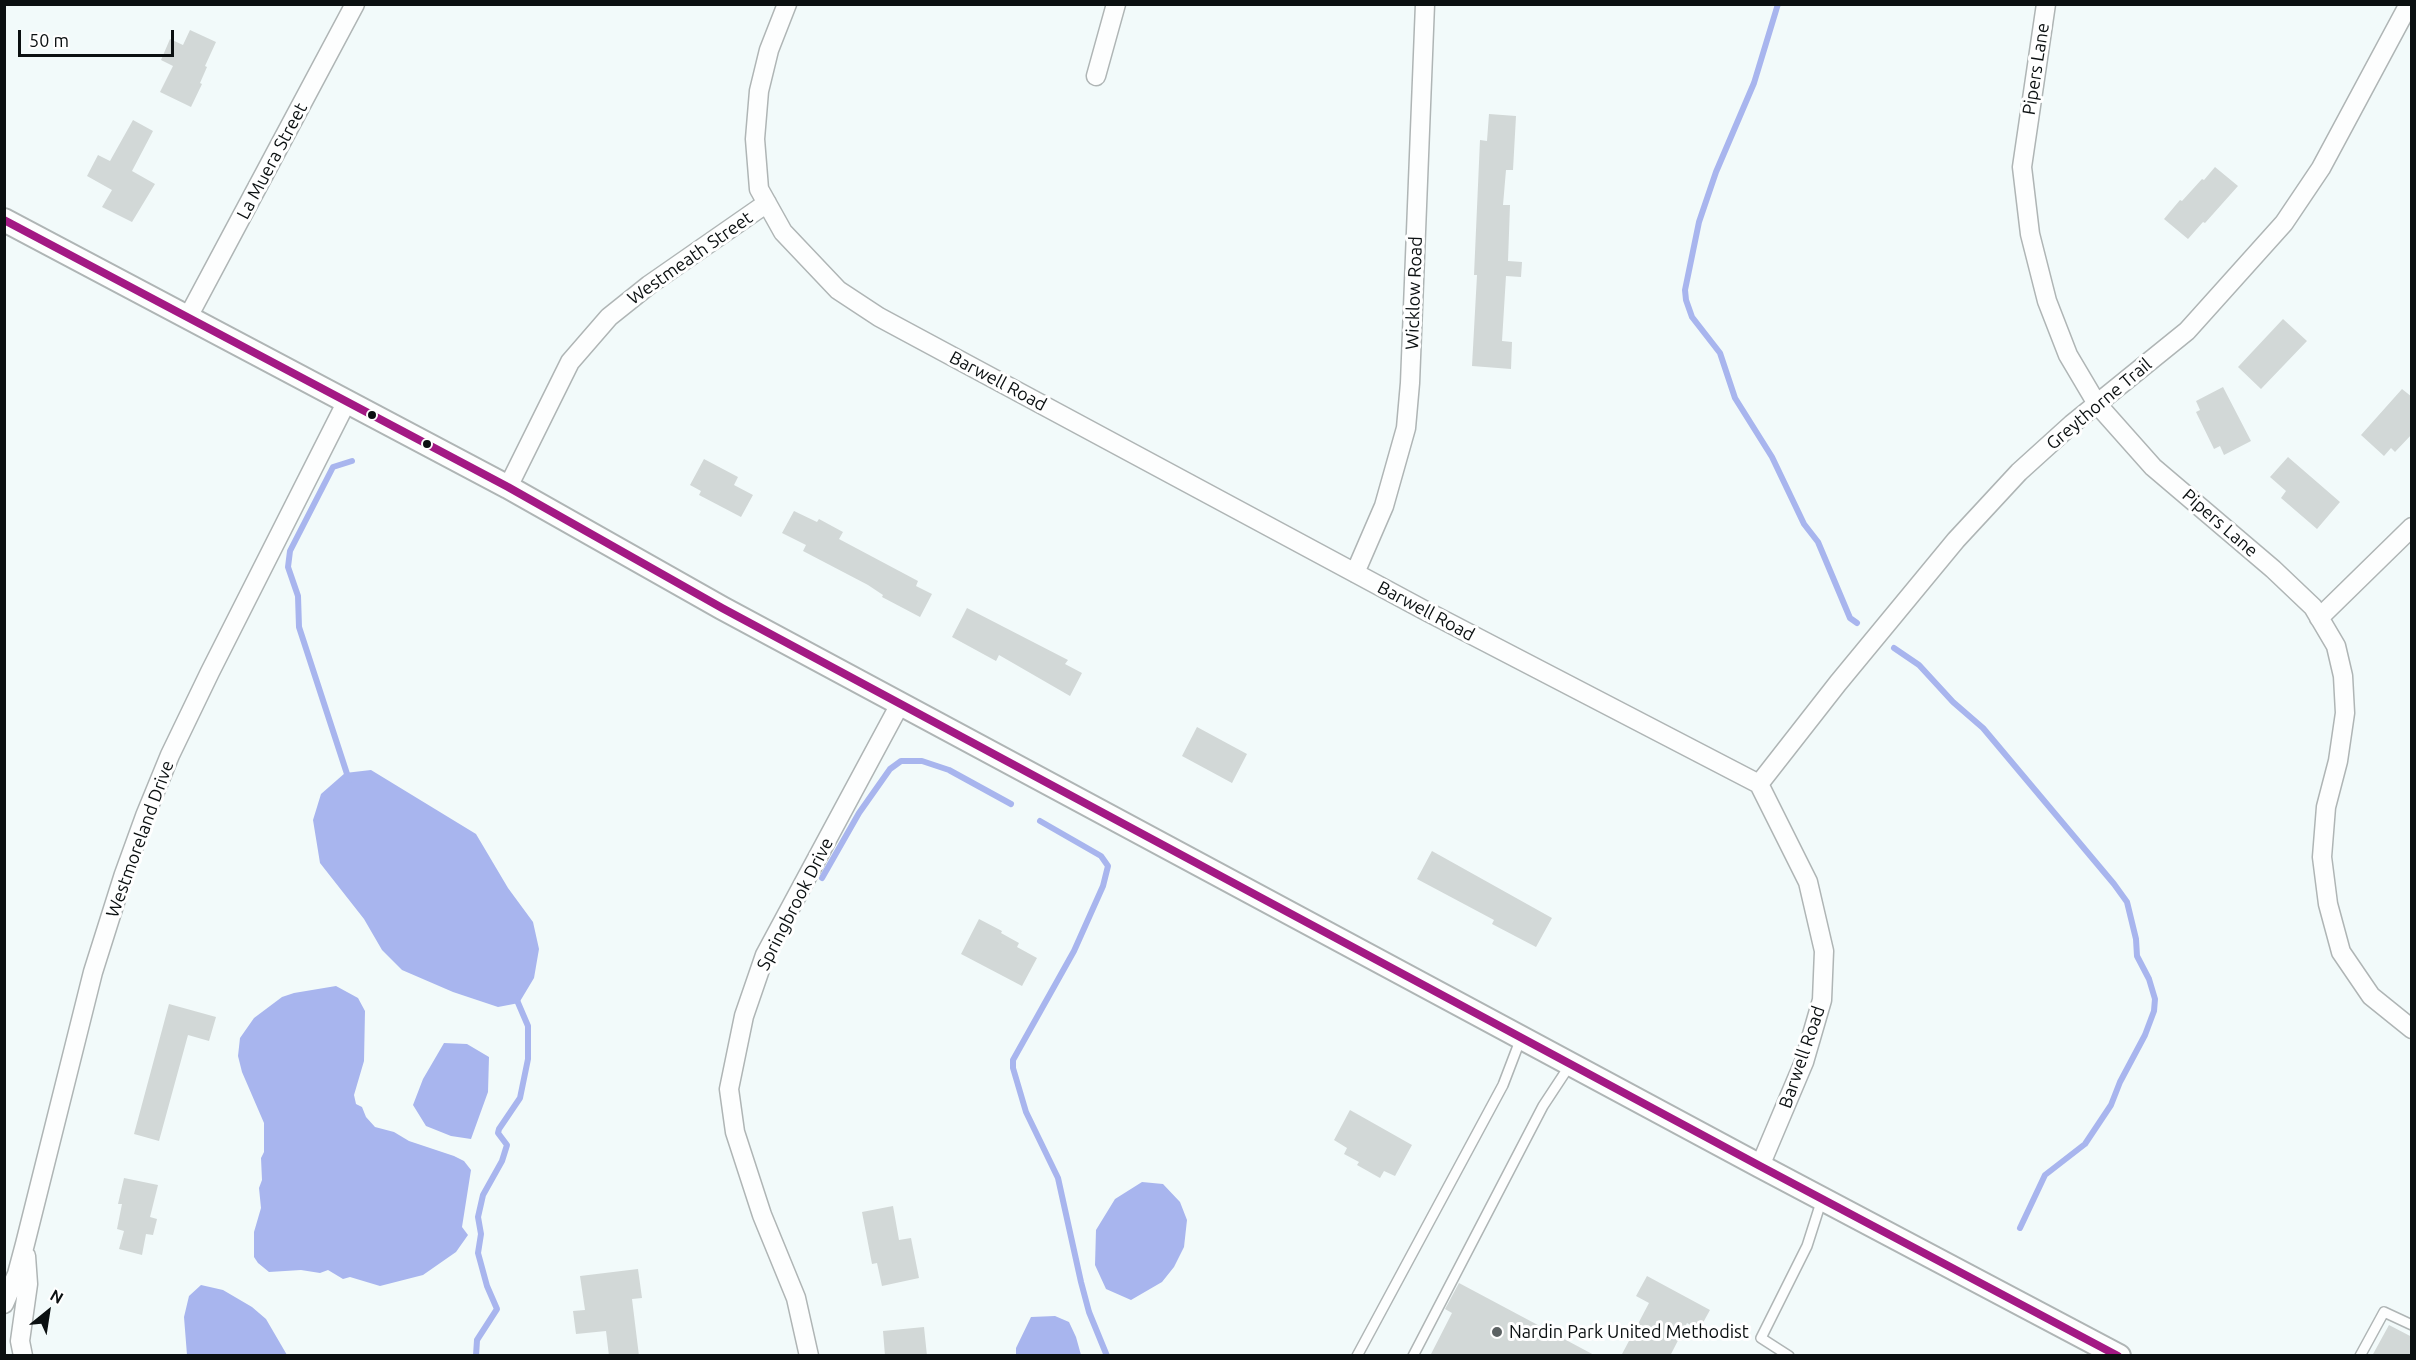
<!DOCTYPE html>
<html>
<head>
<meta charset="utf-8">
<style>
	body { margin:0 }
	#map { position:relative; width:2416px; height:1360px; overflow:hidden; background:#f2fafa; font-family:Ubuntu,sans-serif }
	canvas { display:block }
	.frame { position:absolute; inset:0; border:6px solid #0b1011; pointer-events:none }
	.north { position:absolute; left:18px; top:1282px; width:60px; height:60px; -webkit-text-stroke:4px #fff; paint-order:stroke; rotate:30deg; font-size:16px; font-weight:700; line-height:24px; text-align:center; color:#0b1011 }
	.north::after { content:''; display:block; margin:auto; width:21px; height:27px; background:#0b1011; clip-path:polygon(50% 0,100% 100%,50% 72%,0 100%) }
	.scale { position:absolute; left:18px; top:30px; width:156px; height:27px; box-sizing:border-box; border:3px solid #0b1011; border-top:0; padding-left:8px; font-size:18px; line-height:21px; white-space:nowrap; color:#0b1011; -webkit-text-stroke:4px #fff; paint-order:stroke }
</style>
</head>
<body>
<div id="map">
<canvas width="2416" height="1360"></canvas>
<div class="frame"></div>
<div class="north">N</div>
<div class="scale">50 m</div>
</div>
<script>
const g = document.querySelector('canvas').getContext('2d');
g.lineJoin = 'round';
function fill(path, color) { g.fillStyle = color; g.fill(path, 'evenodd'); }
const poly = rows => new Path2D(rows.map(r => 'M' + r).join(''));
function stroke(path, color, width, dash) { g.strokeStyle = color; g.lineWidth = width; g.lineCap = dash ? 'butt' : 'round'; g.setLineDash(dash || []); g.stroke(path); }
function label(font, color, halo, rows, align = 'center') {
  g.font = font + ' Ubuntu,sans-serif'; g.lineWidth = 6; g.setLineDash([]); g.textBaseline = 'middle'; g.strokeStyle = halo; g.fillStyle = color; for (const [text, x, y, turn = 0] of rows) {
    g.save(); g.translate(x, y); g.rotate((+turn || 0) * Math.PI / 180); g.textAlign = isNaN(turn) ? turn : align; if (halo) g.strokeText(text, 0, 0); g.fillText(text, 0, 0); g.restore();
  }
}
fill(poly([
	[371,770,476,834,508,888,533,922,539,949,534,978,519,1003,498,1007,453,992,402,970,382,950,364,919,320,863,313,820,321,794,345,773],
	[336,986,358,998,365,1011,364,1061,354,1095,356,1104,362,1107,366,1117,375,1127,394,1132,409,1141,454,1156,464,1161,471,1170,462,1227,468,1235,456,1252,423,1275,380,1286,350,1277,343,1279,328,1270,320,1273,301,1270,269,1272,258,1263,254,1257,254,1232,261,1208,259,1188,262,1180,261,1158,264,1152,264,1123,242,1072,238,1056,240,1038,254,1018,282,997,294,993],
	[444,1043,467,1044,489,1057,488,1092,471,1139,451,1136,426,1126,413,1105,423,1079],
	[1142,1182,1163,1184,1180,1202,1187,1220,1184,1247,1174,1267,1162,1282,1131,1300,1106,1289,1095,1265,1096,1230,1115,1199],
	[201,1285,223,1290,252,1307,266,1319,287,1355,187,1355,184,1317,189,1296],
	[1055,1316,1069,1322,1076,1337,1081,1355,1016,1355,1016,1348,1031,1317]
]), '#a8b5ee');
stroke(poly([
	[1778,4,1754,83,1716,172,1699,222,1685,290,1686,300,1692,317,1720,353,1735,398,1772,457,1804,524,1818,542,1850,618,1857,623],
	[1894,648,1919,665,1953,702,1983,728,2114,884,2127,902,2136,939,2137,956,2149,979,2155,999,2154,1011,2145,1035,2120,1082,2111,1105,2085,1144,2045,1175,2020,1228],
	[349,780,299,627,298,596,288,567,290,551,333,467,352,461],
	[1040,821,1101,856,1108,866,1103,886,1074,951,1013,1060,1013,1068,1026,1112,1058,1178,1081,1282,1089,1312,1107,1356],
	[822,878,859,813,890,769,901,761,922,761,949,770,1011,804],
	[476,1356,477,1340,497,1309,487,1286,478,1253,481,1234,478,1217,483,1195,502,1161,507,1145,498,1133,499,1129,520,1098,528,1059,528,1026,516,998]
]), '#a8b5ee', 6);
fill(poly([
	[190,30,216,42,205,66,207,67,200,83,202,84,191,107,160,92,173,66,161,60,170,39,183,45],
	[1489,114,1516,116,1513,170,1506,170,1503,205,1510,205,1508,261,1522,262,1521,277,1506,276,1502,341,1512,342,1511,369,1472,366,1477,275,1474,275,1480,140,1487,141],
	[133,120,153,131,132,171,155,184,132,222,102,207,112,190,87,176,98,155,110,161],
	[2215,167,2238,186,2205,223,2203,222,2188,239,2164,219,2180,200,2182,201,2202,179,2204,180],
	[2283,319,2307,341,2261,389,2238,367],
	[2223,387,2251,441,2224,455,2220,446,2214,449,2196,412,2200,410,2196,401],
	[2402,389,2412,397,2412,434,2395,452,2391,448,2384,456,2361,435],
	[2288,457,2340,502,2317,529,2281,498,2286,491,2270,477],
	[704,459,738,477,734,485,753,495,741,517,699,495,701,491,690,485],
	[794,511,817,522,819,519,843,532,839,539,918,581,916,586,932,594,920,617,882,597,883,595,868,585,803,551,806,545,782,533],
	[967,608,1068,660,1065,664,1082,673,1070,696,999,655,996,661,952,637],
	[1197,727,1247,754,1232,783,1182,756],
	[1432,851,1552,918,1536,947,1492,924,1494,920,1417,879],
	[979,919,1002,931,1001,933,1019,943,1017,947,1037,958,1022,986,961,954],
	[169,1004,216,1017,209,1041,188,1035,159,1141,134,1134],
	[1350,1110,1412,1145,1395,1176,1384,1171,1380,1178,1357,1165,1359,1162,1344,1154,1347,1148,1334,1140],
	[124,1178,158,1185,150,1217,157,1219,153,1235,146,1234,142,1255,119,1249,124,1231,117,1229,122,1204,118,1204],
	[893,1206,899,1240,911,1238,919,1278,882,1286,877,1263,872,1264,862,1212],
	[638,1269,642,1298,632,1299,639,1356,609,1356,606,1331,576,1334,573,1311,585,1310,580,1276],
	[1647,1276,1710,1310,1699,1330,1687,1323,1670,1356,1621,1356,1649,1303,1636,1296],
	[1459,1283,1596,1356,1430,1356,1452,1313,1445,1309],
	[2389,1325,2412,1337,2412,1356,2372,1356],
	[924,1327,927,1356,885,1356,883,1331]
]), '#d2d8d7');
const service = poly([
	[1357,1356,1503,1085,1521,1038],
	[1413,1356,1543,1106,1570,1065],
	[1789,1356,1761,1338,1807,1246,1822,1199],
	[2360,1356,2384,1312,2412,1325]
]);
const minor = poly([
	[787,4,769,50,759,91,755,139,759,189,783,232,838,290,879,317,1424,610,1759,784,1808,882,1824,951,1822,1000,1804,1062,1760,1166],
	[2046,4,2022,167,2030,234,2047,301,2068,355,2097,404,2153,467,2273,569,2313,607,2336,646,2343,676,2345,713,2338,761,2326,807,2322,857,2328,904,2341,952,2371,996,2412,1029],
	[1096,76,1116,4],
	[188,317,355,4],
	[508,487,570,362,609,317,649,285,767,203],
	[1355,573,1384,506,1406,428,1410,383,1425,4],
	[2319,618,2412,527],
	[1759,784,1838,683,1956,540,2019,472,2072,424,2187,331,2284,223,2321,168,2409,4],
	[4,1304,17,1274,25,1244,93,972,124,874,145,816,170,755,210,672,347,401],
	[23,1356,20,1341,28,1284,26,1256],
	[809,1356,796,1298,762,1215,735,1132,729,1089,744,1016,765,955,900,704]
]);
const tertiary = poly([
	[4,220,508,487,722,608,1760,1166,2119,1356]
]);
stroke(service, '#afb5b5', 12);
stroke(minor, '#afb5b5', 21);
stroke(tertiary, '#afb5b5', 26);
stroke(service, '#fdfefe', 9);
stroke(minor, '#fdfefe', 18);
stroke(tertiary, '#fdfefe', 22);
stroke(poly([
	[4,220,508,487,722,608,1760,1166,2118,1356]
]), '#a31984', 8);
for (const [x, y, r, color] of [
	[372,415,5,"#0b1011"],
	[427,444,5,"#0b1011"],
	[1497,1332,6,"#5c6263"]
]) { const dot = new Path2D(); dot.arc(x, y, r, 0, 2 * Math.PI); g.fillStyle = color; g.fill(dot); stroke(dot, '#fff', 2); }
label('18px', '#0b1011', '#fff', [
	["Pipers Lane",2036,69,-81],
	["La Muera Street",272,161,-62],
	["Westmeath Street",690,258,-35],
	["Wicklow Road",1414,293,-88],
	["Barwell Road",998,381,28],
	["Greythorne Trail",2099,404,-40],
	["Pipers Lane",2220,523,41],
	["Barwell Road",1426,611,28],
	["Westmoreland Drive",140,839,-70],
	["Springbrook Drive",795,904,-63],
	["Barwell Road",1802,1057,-71]
]);
label('18px', '#0b1011', '#fff', [
	["Nardin Park United Methodist",1509,1332]
], 'left');
</script>
</body>
</html>
